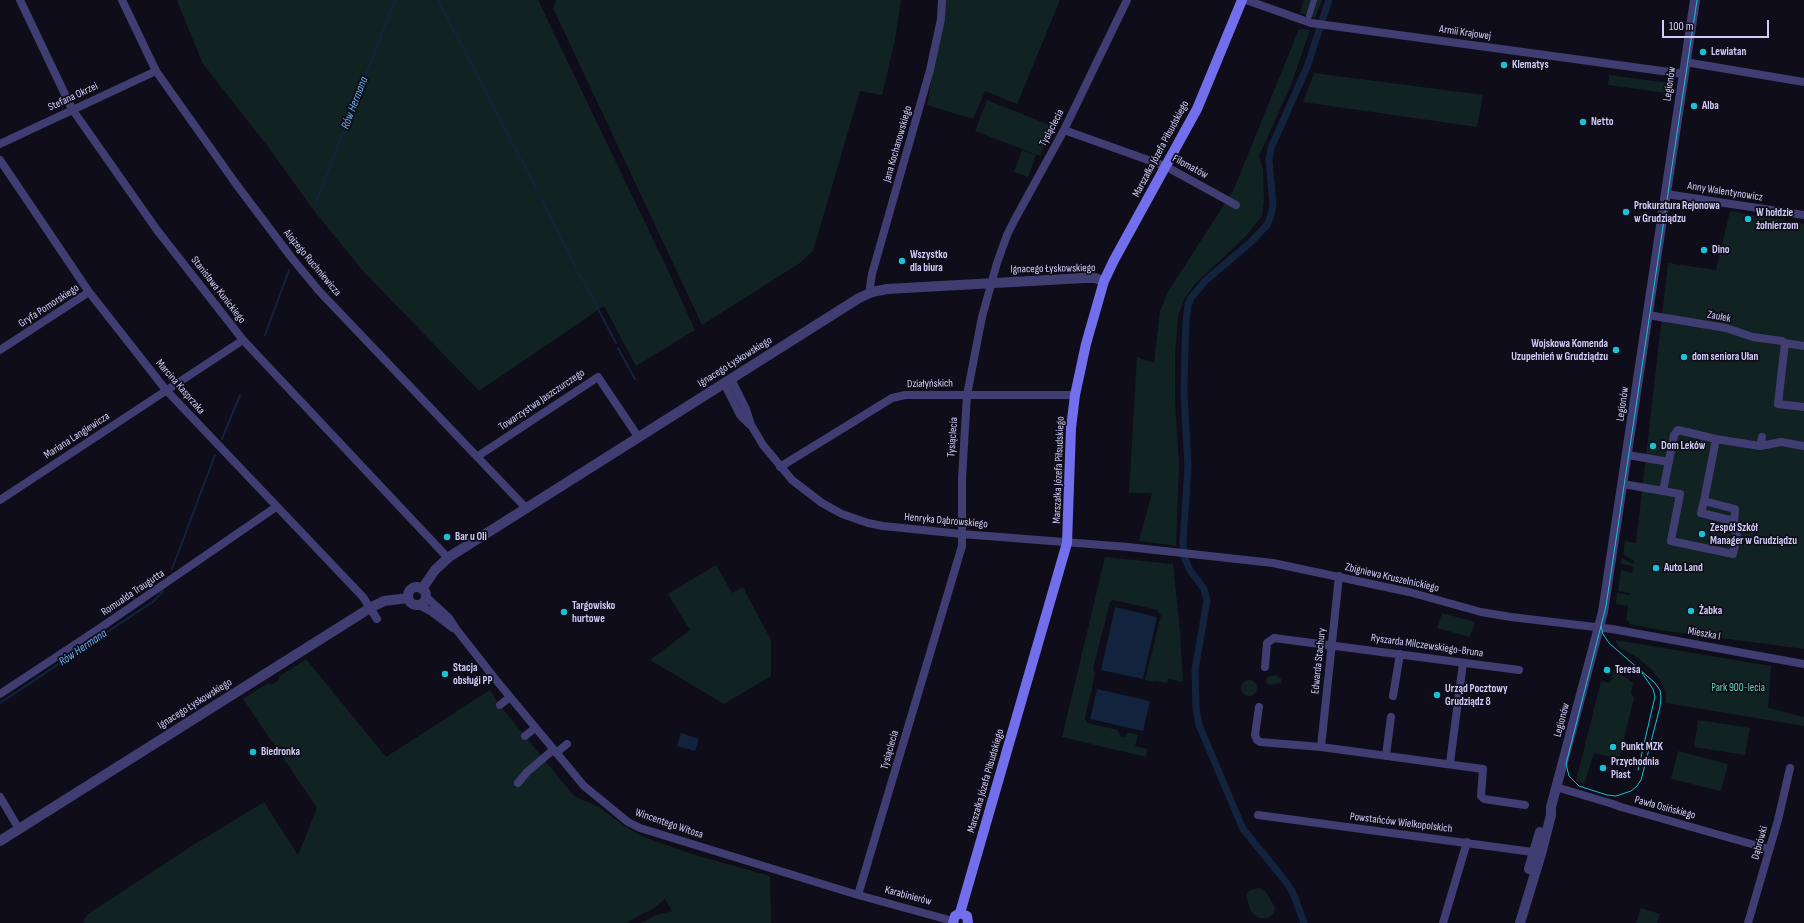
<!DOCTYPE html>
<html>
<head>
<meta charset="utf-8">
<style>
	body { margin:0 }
	#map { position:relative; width:1804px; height:923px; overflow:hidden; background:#0f0d19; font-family:"Sofia Sans Condensed",sans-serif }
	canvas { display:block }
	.scale { position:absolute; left:1662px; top:20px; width:107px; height:18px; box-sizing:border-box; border:2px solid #d1ccf8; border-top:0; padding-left:5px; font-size:12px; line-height:14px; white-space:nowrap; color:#d1ccf8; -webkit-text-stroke:3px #0f0d19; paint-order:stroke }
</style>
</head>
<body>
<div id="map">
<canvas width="1804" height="923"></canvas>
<div class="scale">100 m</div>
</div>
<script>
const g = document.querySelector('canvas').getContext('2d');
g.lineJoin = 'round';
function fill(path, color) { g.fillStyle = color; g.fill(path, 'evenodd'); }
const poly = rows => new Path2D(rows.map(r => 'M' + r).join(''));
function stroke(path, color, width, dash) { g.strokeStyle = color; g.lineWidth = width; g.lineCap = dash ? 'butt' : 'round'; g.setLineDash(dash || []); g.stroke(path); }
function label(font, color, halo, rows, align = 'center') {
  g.font = font + ' "Sofia Sans Condensed",sans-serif'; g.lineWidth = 3.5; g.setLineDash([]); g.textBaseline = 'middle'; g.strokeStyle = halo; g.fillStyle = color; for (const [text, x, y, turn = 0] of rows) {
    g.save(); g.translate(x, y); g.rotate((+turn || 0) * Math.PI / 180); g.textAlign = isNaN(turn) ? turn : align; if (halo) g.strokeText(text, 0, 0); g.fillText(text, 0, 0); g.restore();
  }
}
fill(poly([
	[179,0,538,0,665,264,695,330,636,366,604,306,479,391,363,271,315,212,269,148,203,64,177,1],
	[556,0,901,0,895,40,882,95,860,91,813,251,800,263,702,325,553,8],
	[946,0,1060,0,1017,104,985,91,973,119,927,105],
	[1304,0,1322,0,1315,18,1300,13],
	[1299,29,1310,30,1291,85,1259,156,1263,169,1264,201,1262,216,1246,236,1195,284,1185,298,1178,316,1175,355,1175,401,1179,465,1176,546,1139,541,1152,493,1129,493,1137,357,1154,363,1160,311,1169,290,1233,191],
	[1314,73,1483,95,1477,127,1303,102],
	[1609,75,1669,83,1667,93,1608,85],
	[987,100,1052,126,1040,156,975,131],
	[1022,150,1036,155,1028,177,1014,172],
	[1730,211,1804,224,1804,649,1660,630,1629,624,1629,621,1626,620,1628,606,1616,604,1617,593,1630,595,1630,593,1618,591,1621,570,1632,573,1633,566,1621,564,1622,558,1634,564,1634,561,1623,554,1625,541,1636,543,1668,263,1716,270],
	[1105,557,1173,564,1180,632,1183,682,1168,679,1167,683,1156,681,1154,682,1145,680,1161,615,1157,610,1113,600,1110,602,1093,669,1095,674,1085,718,1087,723,1118,730,1120,736,1124,737,1128,732,1138,735,1135,746,1147,749,1146,757,1062,737],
	[716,565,732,593,743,587,771,640,771,676,724,704,650,660,690,630,668,594],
	[1442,613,1475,622,1470,637,1437,628],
	[1615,640,1771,666,1768,708,1804,717,1804,726,1666,703,1666,693,1660,680,1652,670,1638,658,1619,647],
	[306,659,386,757,490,690,498,703,574,796,599,807,626,827,644,837,692,854,770,876,771,923,641,923,656,915,672,911,665,899,654,908,626,923,85,923,83,921,88,914,195,844,264,802,298,855,317,808,243,699,268,683,272,685,274,683,278,681,280,676],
	[1614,669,1633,683,1631,693,1634,698,1619,759,1594,753,1584,784,1576,781,1601,681,1610,683],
	[1275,675,1281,679,1281,683,1269,685,1266,682,1267,677],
	'1241 688a8 8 0 1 1 16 0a8 8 0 1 1-16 0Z',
	[1698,720,1750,728,1745,755,1694,747],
	[1678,751,1728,764,1721,791,1671,779],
	[1259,888,1266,892,1275,907,1274,914,1268,918,1258,918,1250,910,1246,894,1250,890],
	[1641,908,1660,914,1657,923,1636,923]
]), '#122');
fill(poly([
	[1115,607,1157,617,1143,679,1101,670],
	[1097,689,1150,701,1143,731,1090,719],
	[681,733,699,739,695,751,677,746]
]), '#12233d');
stroke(poly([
	[438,0,536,188],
	[541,198,576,267],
	[315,205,395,0],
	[580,275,616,343],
	[265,335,289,270],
	[618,348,635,379],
	[222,439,240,395],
	[172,569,215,455],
	[0,703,154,601,163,591]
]), '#12233d', 2);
stroke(poly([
	[1304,923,1294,895,1287,883,1243,829,1199,725,1196,709,1195,670,1207,600,1204,589,1190,570,1184,557,1183,542,1188,467,1184,392,1185,346,1186,322,1188,305,1191,298,1205,281,1251,242,1267,225,1271,215,1273,204,1269,160,1271,148,1307,67,1329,0]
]), '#12233d', 7);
stroke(poly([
	[1309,16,1314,0]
]), '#403d73', 6);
stroke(poly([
	[20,0,72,109,157,230,243,340,448,558],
	[122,0,156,71,236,184,291,257,319,291,526,508],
	[1246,0,1311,23,1684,74],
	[1685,62,1804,82],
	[1064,130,1165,166,1236,205],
	[0,144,156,71],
	[0,160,89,292,166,390,363,597,377,619],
	[1666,194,1804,215],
	[872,292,870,287,872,274,930,70,941,19,942,0],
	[1648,315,1726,328,1753,337,1782,341,1785,343],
	[1804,346,1785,343,1778,404,1804,407],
	[0,350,89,292],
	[731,379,746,409,751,425,763,445,792,480,822,503,842,514,868,523,883,526,962,534,1128,547,1273,563,1409,592,1481,612,1511,617,1612,629,1804,664],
	[724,383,740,415,750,425],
	[1760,446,1781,442,1804,446],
	[1628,455,1669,462],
	[478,456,598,377,639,438],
	[780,467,892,398,905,395,1075,395],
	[1623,484,1663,491,1674,435,1678,430,1716,439,1760,446,1762,437],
	[1663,491,1680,494,1671,541,1733,554,1737,536,1734,526,1735,509,1704,501,1716,439],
	[0,500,243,340],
	[1704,501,1701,513,1734,521],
	[426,597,449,618,456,629,496,680,584,786,628,822,640,828,858,895,953,921],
	[419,605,432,612,453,628],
	[1265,667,1267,643,1274,638,1519,670],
	[0,694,100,628,276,507],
	[1393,696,1400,654],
	[500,705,510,697],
	[1259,707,1255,735,1257,740,1260,742,1321,747,1483,769,1481,796,1484,799,1525,805],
	[525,736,535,728],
	[1321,747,1339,576],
	[556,753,567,744],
	[1386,755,1391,717],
	[1450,763,1463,663],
	[518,783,527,772,553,750],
	[1556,787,1613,804,1621,807,1769,849],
	[0,797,19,829],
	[1258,815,1540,853],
	[858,895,962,546,962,478,967,395,982,317,997,263,1007,235,1014,221,1064,130,1127,0],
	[1443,923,1467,842],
	[1748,923,1778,820,1790,768]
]), '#403d73', 8);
stroke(poly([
	'408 596a9 9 0 1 1 18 0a9 9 0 1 1-18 0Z',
	[422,589,435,570,449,557,859,298,872,292,887,289,1084,278,1095,278,1104,281],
	[0,841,370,608,384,601,408,598],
	[1529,869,1540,832],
	[1520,923,1541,854,1551,815,1551,807,1603,612,1695,0]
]), '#403d73', 10);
stroke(poly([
	[960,913,1067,543,1071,428,1075,395,1086,344,1104,281,1114,260,1197,109,1242,0],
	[953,923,955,916,960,913,967,916,968,923]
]), '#736fec', 10);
stroke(poly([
	[1601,626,1603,634,1609,643,1640,670,1653,689,1655,697,1653,705,1638,770],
	[1640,670,1654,682,1660,690,1661,697,1660,707,1641,780,1637,786,1631,791,1616,796,1607,795,1579,786,1569,776,1566,764,1606,606,1697,0]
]), '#1bc0d5', 1);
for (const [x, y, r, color] of [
	[1703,52,4,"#1bc0d5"],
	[1504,65,4,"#1bc0d5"],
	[1694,106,4,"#1bc0d5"],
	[1583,122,4,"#1bc0d5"],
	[1626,212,4,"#1bc0d5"],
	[1748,219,4,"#1bc0d5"],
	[1704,250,4,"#1bc0d5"],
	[902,261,4,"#1bc0d5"],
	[1616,350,4,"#1bc0d5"],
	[1684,357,4,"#1bc0d5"],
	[1653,446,4,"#1bc0d5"],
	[1702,534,4,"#1bc0d5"],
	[447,537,4,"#1bc0d5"],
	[1656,568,4,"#1bc0d5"],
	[1691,611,4,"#1bc0d5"],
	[564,612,4,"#1bc0d5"],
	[1607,670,4,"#1bc0d5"],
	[445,674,4,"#1bc0d5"],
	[1437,695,4,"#1bc0d5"],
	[1613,747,4,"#1bc0d5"],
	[253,752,4,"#1bc0d5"],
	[1603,768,4,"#1bc0d5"]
]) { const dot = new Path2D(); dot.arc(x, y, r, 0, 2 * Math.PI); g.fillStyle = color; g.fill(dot); stroke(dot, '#0f0d19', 1.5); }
label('11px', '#d1ccf8', '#0f0d19', [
	["Armii Krajowej",1465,33,8],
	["Legionów",1670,84,-82],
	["Stefana Okrzei",73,97,-25],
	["Tysiąclecia",1052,128,-62],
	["Jana Kochanowskiego",898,144,-74],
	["Marszałka Józefa Piłsudskiego",1161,149,-62],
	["Filomatów",1190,167,28],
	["Anny Walentynowicz",1725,192,9],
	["Alojzego Ruchniewicza",312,263,50],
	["Ignacego Łyskowskiego",1053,269,-1],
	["Stanisława Kunickiego",218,290,52],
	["Gryfa Pomorskiego",49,306,-33],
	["Zaułek",1719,317,11],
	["Ignacego Łyskowskiego",735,362,-32],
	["Działyńskich",930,384,-1],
	["Marcina Kasprzaka",180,387,49],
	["Towarzystwa Jaszczurczego",542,400,-34],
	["Legionów",1623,404,-82],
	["Mariana Langiewicza",77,436,-33],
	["Tysiąclecia",953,437,-86],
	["Marszałka Józefa Piłsudskiego",1059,470,-88],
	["Henryka Dąbrowskiego",946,521,5],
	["Zbigniewa Kruszelnickiego",1392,578,13],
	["Romualda Traugutta",133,593,-34],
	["Mieszka I",1704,634,10],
	["Ryszarda Milczewskiego-Bruna",1427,646,8],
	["Edwarda Stachury",1319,661,-84],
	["Ignacego Łyskowskiego",195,704,-32],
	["Legionów",1562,720,-75],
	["Tysiąclecia",890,750,-74],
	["Marszałka Józefa Piłsudskiego",986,781,-74],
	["Pawła Osińskiego",1665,808,15],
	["Powstańców Wielkopolskich",1401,823,7],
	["Wincentego Witosa",669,824,19],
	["Dąbrówki",1760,843,-74],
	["Karabinierów",908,896,15]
]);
label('bold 11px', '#d1ccf8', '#0f0d19', [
	["Lewiatan",1711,52],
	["Klematys",1512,65],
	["Alba",1702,106],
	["Netto",1591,122],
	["Prokuratura Rejonowa",1634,206],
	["w Grudziądzu",1634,219],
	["W hołdzie",1756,213],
	["żołnierzom",1756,226],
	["Dino",1712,250],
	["Wszystko",910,255],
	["dla biura",910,268],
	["Wojskowa Komenda",1608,344,"right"],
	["Uzupełnień w Grudziądzu",1608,357,"right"],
	["dom seniora Ułan",1692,357],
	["Dom Leków",1661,446],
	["Zespół Szkół",1710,528],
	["Manager w Grudziądzu",1710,541],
	["Bar u Oli",455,537],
	["Auto Land",1664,568],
	["Targowisko",572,606],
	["hurtowe",572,619],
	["Żabka",1699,611],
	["Stacja",453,668],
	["obsługi PP",453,681],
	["Teresa",1615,670],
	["Urząd Pocztowy",1445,689],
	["Grudziądz 8",1445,702],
	["Punkt MZK",1621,747],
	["Biedronka",261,752],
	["Przychodnia",1611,762],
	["Piast",1611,775]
], 'left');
label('11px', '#62ceb4', '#0f0d19', [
	["Park 900-lecia",1738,688]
]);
label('italic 12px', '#67adeb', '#0f0d19', [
	["Rów Hermana",355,103,-69],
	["Rów Hermana",83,648,-34]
]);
</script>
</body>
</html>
